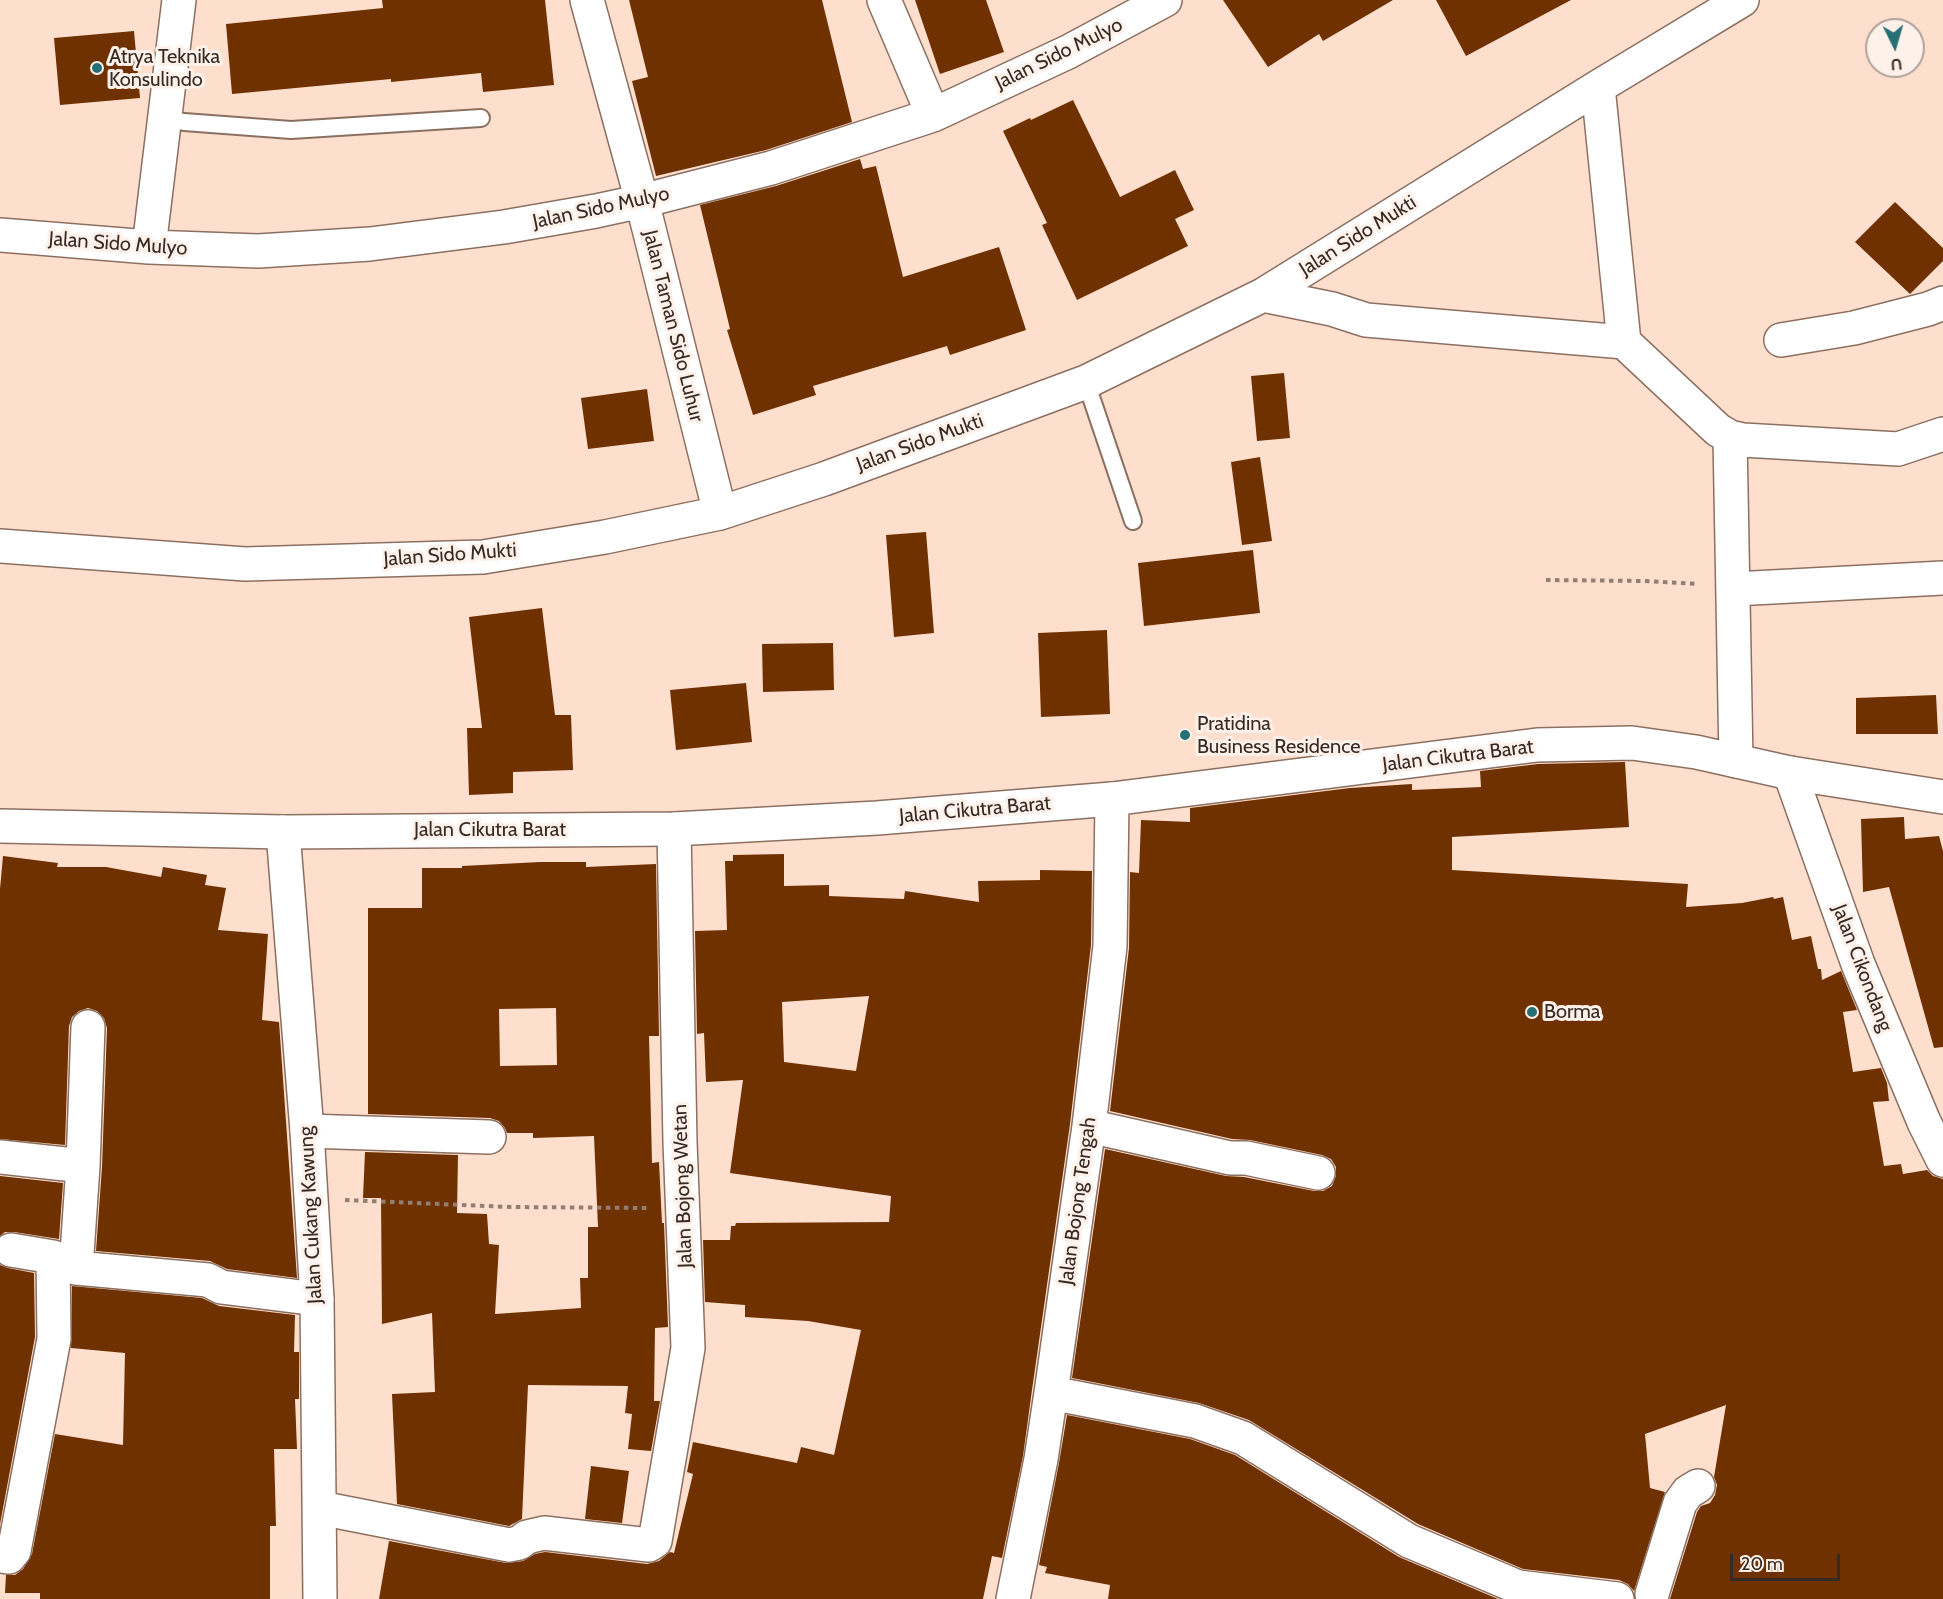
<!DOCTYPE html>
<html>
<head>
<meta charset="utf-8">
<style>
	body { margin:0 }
	#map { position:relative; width:1943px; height:1599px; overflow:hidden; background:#fedfce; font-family:Cabin,sans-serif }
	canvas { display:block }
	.north { position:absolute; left:1865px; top:18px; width:60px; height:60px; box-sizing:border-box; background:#fef1ea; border:2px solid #aea29b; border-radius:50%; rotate:175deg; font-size:16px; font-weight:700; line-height:24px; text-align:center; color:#362b24 }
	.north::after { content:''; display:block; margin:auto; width:21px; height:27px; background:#267075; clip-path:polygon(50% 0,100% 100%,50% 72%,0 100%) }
	.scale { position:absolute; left:1730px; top:1554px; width:110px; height:27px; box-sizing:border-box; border:3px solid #362b24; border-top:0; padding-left:8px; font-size:18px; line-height:21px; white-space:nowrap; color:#362b24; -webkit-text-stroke:4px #fef1ea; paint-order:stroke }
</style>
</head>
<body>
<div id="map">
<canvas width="1943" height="1599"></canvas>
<div class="north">U</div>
<div class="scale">20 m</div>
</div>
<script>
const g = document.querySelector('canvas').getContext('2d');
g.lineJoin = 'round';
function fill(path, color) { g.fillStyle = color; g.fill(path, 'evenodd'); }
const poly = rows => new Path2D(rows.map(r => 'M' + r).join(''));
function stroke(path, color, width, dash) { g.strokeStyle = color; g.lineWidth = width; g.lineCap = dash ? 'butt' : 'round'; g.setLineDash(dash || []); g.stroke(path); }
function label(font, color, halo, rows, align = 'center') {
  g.font = font + ' Cabin,sans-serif'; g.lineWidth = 6; g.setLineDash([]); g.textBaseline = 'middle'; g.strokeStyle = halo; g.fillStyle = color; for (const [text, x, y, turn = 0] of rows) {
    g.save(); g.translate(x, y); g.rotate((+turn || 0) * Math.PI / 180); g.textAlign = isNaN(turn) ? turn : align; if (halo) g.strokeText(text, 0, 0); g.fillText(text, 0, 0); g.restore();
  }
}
fill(poly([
	[382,0,545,0,554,85,483,92,481,73,391,82,391,79,232,94,226,24,383,8],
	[629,0,822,0,852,122,766,150,656,176,632,81,648,77],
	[915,0,986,0,1004,52,940,74],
	[1223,0,1393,0,1323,41,1319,34,1268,67],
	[1436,0,1571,0,1466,56],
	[134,31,140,98,60,105,54,38],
	[1073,100,1120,197,1175,170,1194,210,1175,219,1188,246,1077,300,1042,225,1047,223,1003,131,1030,118,1031,120],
	[860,159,863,169,876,166,903,277,999,247,1026,330,950,355,947,346,813,386,816,395,753,415,727,330,730,329,700,205,776,186],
	[1895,202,1943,248,1943,261,1910,294,1855,242],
	[1284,373,1290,438,1257,441,1251,376],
	[647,389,654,441,588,449,581,398],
	[1260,457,1272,541,1242,545,1231,462],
	[926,532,934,633,894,637,886,535],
	[1253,550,1260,613,1144,626,1138,563],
	[542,608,555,715,571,715,573,770,513,772,513,793,469,795,467,728,482,728,469,617],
	[1107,630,1110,714,1041,717,1038,633],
	[833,643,834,690,763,692,762,644],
	[746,683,752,742,676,750,670,690],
	[1936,695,1938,734,1856,734,1856,698],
	[1625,762,1629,827,1452,837,1452,870,1688,884,1686,907,1742,903,1773,897,1774,899,1783,897,1792,940,1811,936,1818,969,1821,969,1822,980,1841,971,1857,1010,1843,1012,1853,1072,1881,1068,1887,1083,1889,1101,1873,1102,1884,1166,1901,1164,1903,1174,1927,1170,1933,1176,1943,1179,1943,1599,1670,1599,1697,1512,1701,1506,1710,1503,1715,1495,1717,1485,1714,1477,1726,1405,1645,1434,1650,1488,1665,1492,1634,1591,1628,1584,1619,1580,1523,1569,1418,1524,1249,1420,1199,1403,1072,1378,1105,1149,1226,1176,1244,1177,1314,1191,1323,1191,1332,1186,1336,1176,1336,1167,1331,1159,1322,1155,1250,1140,1232,1139,1110,1111,1129,948,1130,872,1139,873,1141,820,1190,822,1190,808,1350,788,1412,784,1412,790,1481,787,1480,771,1538,764],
	[1904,817,1905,839,1939,836,1943,851,1943,1047,1934,1048,1889,887,1863,892,1861,819],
	[784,854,784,886,829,885,829,896,904,899,905,891,979,902,978,881,1040,880,1040,870,1092,871,1091,945,1070,1124,1032,1390,1023,1456,1002,1558,992,1556,983,1599,379,1599,389,1541,506,1563,523,1561,535,1554,545,1552,647,1564,659,1561,670,1552,674,1553,693,1474,687,1472,693,1442,797,1463,801,1447,834,1455,861,1330,808,1321,745,1317,745,1305,705,1302,703,1240,730,1240,731,1226,735,1226,736,1223,889,1222,891,1196,730,1173,743,1080,706,1082,704,1033,697,1034,695,931,727,930,725,861,733,861,733,855],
	[869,996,856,1071,784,1062,782,1002],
	[3,856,58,863,57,867,106,867,161,877,163,867,207,875,205,885,226,888,218,930,268,934,262,1020,279,1022,297,1278,227,1269,210,1261,96,1251,102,1167,107,1028,104,1018,97,1011,88,1008,79,1011,72,1017,69,1026,65,1145,0,1139,0,889],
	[540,862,586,862,586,867,656,864,659,1036,649,1036,652,1163,659,1162,662,1223,664,1223,668,1327,655,1328,654,1401,660,1401,651,1451,628,1449,632,1414,625,1413,628,1386,528,1385,522,1519,509,1526,397,1504,392,1394,435,1392,432,1313,382,1324,381,1198,363,1198,365,1152,458,1155,457,1213,487,1214,489,1244,499,1245,495,1314,581,1308,580,1278,588,1278,588,1227,598,1227,594,1136,533,1138,533,1133,507,1133,505,1128,499,1121,490,1118,368,1114,368,908,422,908,422,868,462,868,462,866],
	[556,1008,557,1065,500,1066,499,1009],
	[0,1176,63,1183,59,1239,14,1232,5,1232,0,1236],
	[0,1265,8,1268,34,1273,35,1337,0,1524],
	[72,1286,202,1298,219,1306,295,1315,294,1352,299,1352,299,1399,295,1399,297,1449,274,1449,276,1526,270,1526,270,1599,40,1599,40,1593,5,1593,6,1575,15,1575,23,1569,32,1554,55,1434,123,1445,125,1353,71,1348],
	[1067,1415,1190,1439,1235,1455,1399,1557,1498,1599,1108,1599,1110,1585,1045,1573,1047,1567,1039,1565,1059,1463],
	[591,1466,629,1471,622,1523,585,1519]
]), '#6f3100');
const service = poly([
	[164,118,184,122,291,130,481,118],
	[1086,382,1133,521]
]);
const minor = poly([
	[587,0,642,201,720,513],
	[884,0,933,115],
	[1598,87,1624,342],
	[0,235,149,247,258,251,370,244,504,227,596,211,642,201,771,168,933,115,1068,52,1165,0],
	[149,247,179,0],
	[1263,295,1332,309,1366,320,1624,342,1718,430,1730,437,1743,440,1898,449,1943,434],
	[1781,340,1854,328,1928,309,1943,303],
	[1730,437,1736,761],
	[0,546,245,564,483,557,605,537,720,513,824,479,1086,382,1263,295,1598,87,1742,0],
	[1734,589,1943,578],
	[1089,1126,1230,1158,1246,1158,1318,1173],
	[307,1131,489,1137],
	[0,1157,83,1166],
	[11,1250,53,1257,76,1268,208,1280,221,1287,317,1299],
	[76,1268,83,1166,88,1027],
	[1051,1393,1195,1421,1243,1438,1409,1541,1518,1587,1617,1599],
	[320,1508,509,1545,519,1543,527,1537,544,1533,649,1545,655,1541,688,1348,680,1142,674,829],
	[0,1556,9,1557,14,1551,54,1339,53,1257],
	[1652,1594,1680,1503,1688,1492,1698,1486],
	[1013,1599,1041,1459,1051,1393,1089,1126,1110,946,1112,799]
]);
const tertiary = poly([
	[1790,773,1858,964,1924,1122,1943,1160],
	[283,832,307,1131,317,1299,320,1599]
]);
const secondary = poly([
	[0,826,283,832,674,829,877,818,1112,799,1537,745,1632,743,1696,752,1790,773,1943,797]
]);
stroke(service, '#8b7061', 20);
stroke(minor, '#8b7061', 36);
stroke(tertiary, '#8b7061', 36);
stroke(secondary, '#8b7061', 36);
stroke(poly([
	[1546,580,1645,581,1698,584],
	[345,1200,510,1207,649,1208]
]), '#927e72', 4, [4.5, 4.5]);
stroke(service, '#fff', 16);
stroke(minor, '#fff', 33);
stroke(tertiary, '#fff', 33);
stroke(secondary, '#fff', 33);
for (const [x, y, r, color] of [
	[97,68,6,"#267075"],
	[1185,735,6,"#267075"],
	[1532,1012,6,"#267075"]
]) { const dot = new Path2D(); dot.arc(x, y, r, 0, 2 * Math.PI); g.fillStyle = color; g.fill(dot); stroke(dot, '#fef1ea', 2); }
label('20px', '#362b24', '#fef1ea', [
	["Jalan Sido Mulyo",1059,54,-26],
	["Jalan Sido Mulyo",601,208,-12],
	["Jalan Sido Mukti",1358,236,-32],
	["Jalan Sido Mulyo",118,244,4],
	["Jalan Taman Sido Luhur",673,326,76],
	["Jalan Sido Mukti",920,443,-20],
	["Jalan Sido Mukti",450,555,-4],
	["Jalan Cikutra Barat",1458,756,-7],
	["Jalan Cikutra Barat",975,810,-5],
	["Jalan Cikutra Barat",490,830],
	["Jalan Cikondang",1862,968,69],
	["Jalan Bojong Wetan",683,1186,-92],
	["Jalan Bojong Tengah",1078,1201,-82],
	["Jalan Cukang Kawung",311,1215,-93]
]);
label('20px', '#362b24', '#fef1ea', [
	["Atrya Teknika",109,57],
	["Konsulindo",109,80],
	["Pratidina",1197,724],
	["Business Residence",1197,747],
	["Borma",1544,1012]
], 'left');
</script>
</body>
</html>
